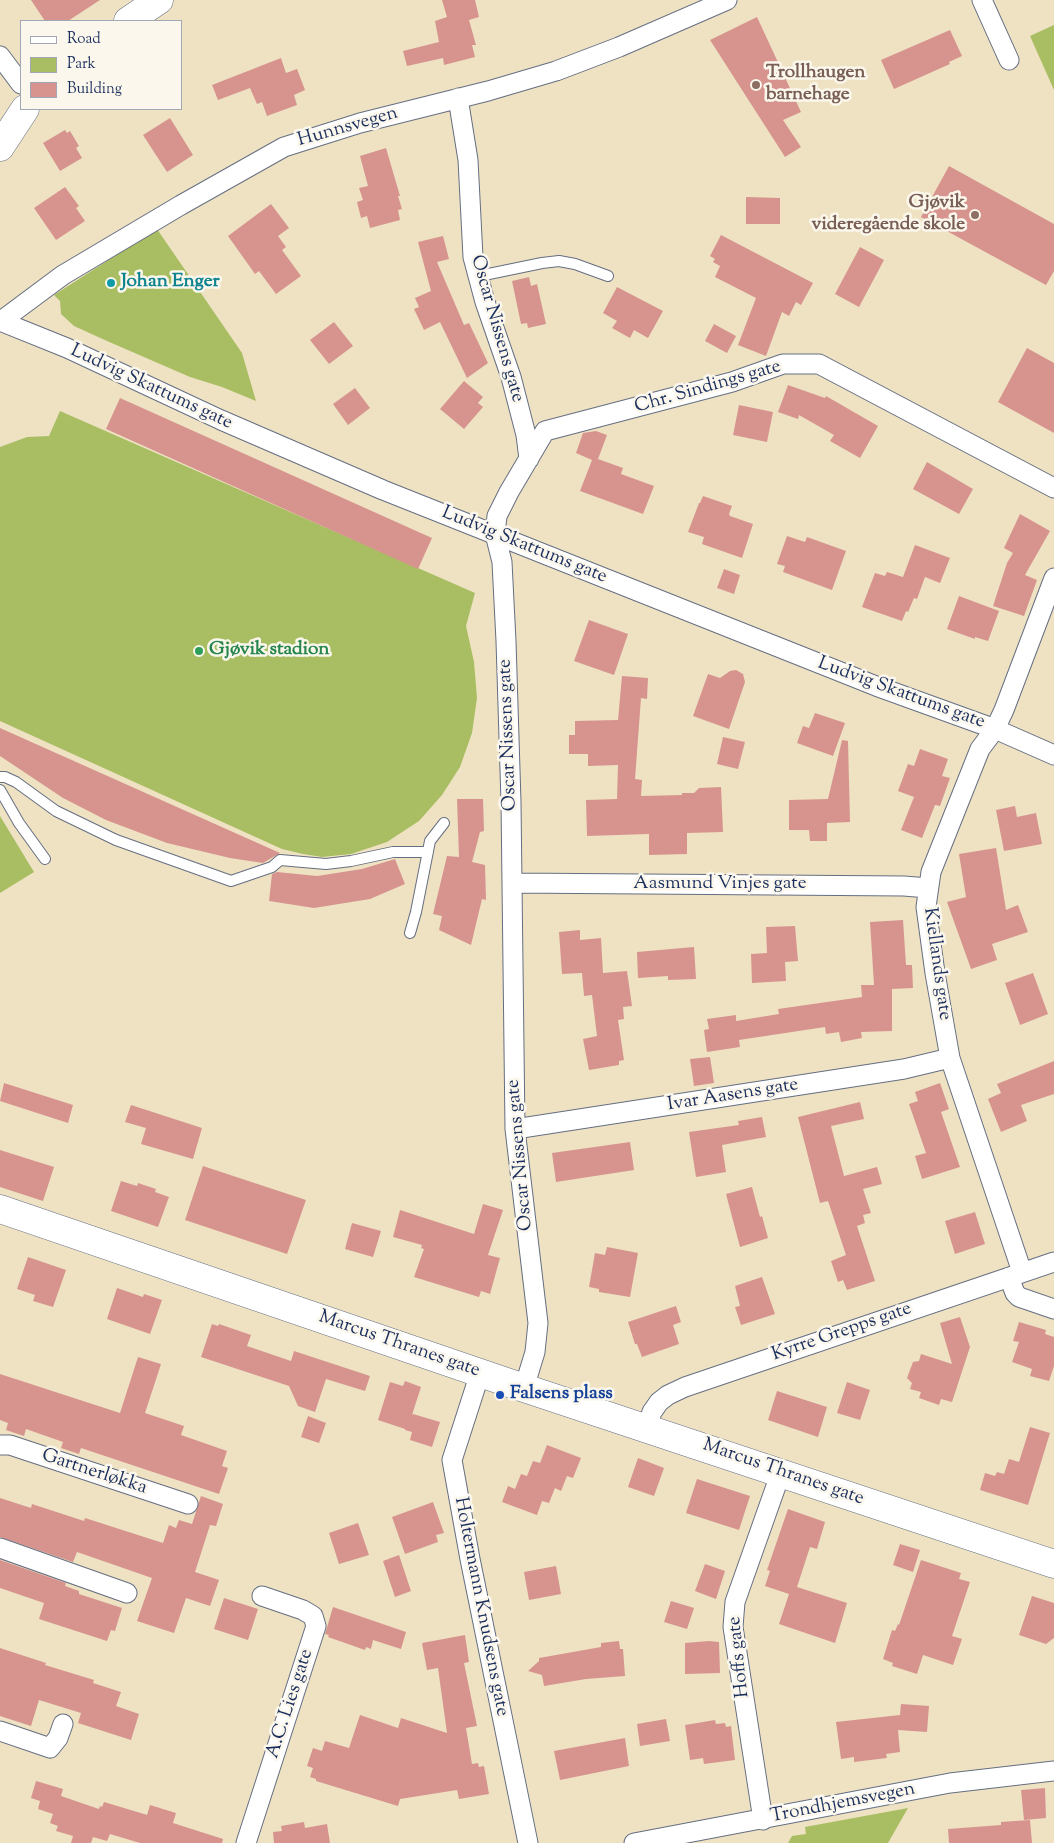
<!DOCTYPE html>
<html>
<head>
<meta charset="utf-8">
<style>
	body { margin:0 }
	#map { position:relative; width:1054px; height:1843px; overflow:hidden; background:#eee2c3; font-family:"Sorts Mill Goudy",serif }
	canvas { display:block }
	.legend { position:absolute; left:20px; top:20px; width:162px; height:90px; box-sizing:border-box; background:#fbf7ec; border:1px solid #a1a7b3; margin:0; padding:6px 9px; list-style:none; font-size:15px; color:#1b2f5e }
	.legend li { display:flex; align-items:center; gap:10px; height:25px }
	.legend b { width:25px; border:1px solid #a1a7b3 }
</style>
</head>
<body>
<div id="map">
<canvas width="1054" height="1843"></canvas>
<ul class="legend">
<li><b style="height:6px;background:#fff"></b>Road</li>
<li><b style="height:14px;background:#a9be62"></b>Park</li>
<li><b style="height:14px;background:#d7948e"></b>Building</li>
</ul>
</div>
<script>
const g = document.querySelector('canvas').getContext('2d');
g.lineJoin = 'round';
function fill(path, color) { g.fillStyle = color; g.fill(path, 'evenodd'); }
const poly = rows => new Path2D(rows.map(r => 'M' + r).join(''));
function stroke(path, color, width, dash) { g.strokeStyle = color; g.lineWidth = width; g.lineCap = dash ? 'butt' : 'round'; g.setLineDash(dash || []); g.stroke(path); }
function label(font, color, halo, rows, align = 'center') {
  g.font = font + ' "Sorts Mill Goudy",serif'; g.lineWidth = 5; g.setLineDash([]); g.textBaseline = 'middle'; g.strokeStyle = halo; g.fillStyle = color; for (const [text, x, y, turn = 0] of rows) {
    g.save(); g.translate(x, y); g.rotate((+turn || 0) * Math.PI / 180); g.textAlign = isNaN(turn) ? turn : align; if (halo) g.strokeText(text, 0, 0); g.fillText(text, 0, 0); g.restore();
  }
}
fill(poly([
	[1054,25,1054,90,1030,36],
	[157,229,242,353,256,401,222,387,190,377,107,341,74,326,61,314,60,301,54,295],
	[60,411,475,593,466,626,474,662,477,698,472,733,460,767,442,795,419,821,387,842,351,854,322,857,303,854,282,849,0,721,0,447,27,437,49,436],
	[0,816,34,872,0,893],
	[908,1808,888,1843,788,1843,792,1836,806,1834,805,1827]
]), '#a9be62');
fill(poly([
	[31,0,100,0,68,21,45,21],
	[442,0,475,0,479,17,469,20,476,45,472,45,475,57,444,65,443,58,407,66,403,51,439,42,435,21,447,17],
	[757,17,801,112,783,120,801,147,785,157,710,40],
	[950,30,962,56,949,62,950,64,894,89,881,60],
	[281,58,286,73,297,69,305,90,294,95,297,105,267,116,262,102,257,104,250,88,218,100,212,85],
	[170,118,193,155,167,172,143,135],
	[65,130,67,133,70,131,79,146,76,148,82,158,60,171,43,143],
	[386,148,400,196,398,196,402,209,398,210,400,220,370,228,367,216,361,218,357,202,363,200,359,188,368,186,360,156],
	[949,166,1054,224,1054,271,1046,285,921,217],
	[65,187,79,206,76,208,85,221,56,240,34,208],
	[746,197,780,198,780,224,746,224],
	[271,204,289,228,278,236,286,247,282,250,301,276,276,294,259,271,255,274,228,236],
	[721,235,813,283,801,305,796,302,789,316,782,312,766,356,738,345,756,298,715,277,720,266,713,262,715,259,710,256],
	[443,236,449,259,437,262,464,325,469,323,488,363,467,378,440,322,424,330,414,309,419,307,415,298,431,291,418,242],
	[860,247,884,260,859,307,835,294],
	[529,277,531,286,537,284,546,324,528,328,527,323,521,324,512,281],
	[617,287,663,311,648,338,634,330,630,338,612,328,617,321,603,313],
	[334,322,353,346,329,364,310,340],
	[714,324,736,336,727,353,705,341],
	[1027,348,1054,363,1054,433,998,402],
	[464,381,483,397,478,403,483,407,464,429,440,409],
	[788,385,825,398,826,396,878,426,860,458,830,441,834,435,799,415,798,419,778,412],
	[355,388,370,408,348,425,333,404],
	[120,398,432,538,418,569,106,429],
	[739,405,773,412,767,442,733,435],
	[596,431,607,435,598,459,623,468,621,474,654,486,643,514,580,491,592,460,576,453,583,433],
	[927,462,973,489,959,514,913,489],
	[703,496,732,506,729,514,730,516,753,524,742,558,702,544,704,537,688,532,699,503,700,503],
	[1020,514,1050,531,1025,575,1037,580,1024,616,993,606,1007,563,1013,553,1004,548],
	[787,536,805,542,807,537,846,551,832,590,783,572,785,566,777,564],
	[915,545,950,558,940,583,925,577,917,599,914,598,908,612,906,611,902,621,862,607,875,573,885,576,887,572,903,577],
	[724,569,740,575,734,594,717,588],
	[959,596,999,611,988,641,975,637,975,639,947,629],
	[589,620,628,634,614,675,574,661],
	[736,670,743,674,745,682,729,729,693,716,708,674,720,678,730,671],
	[622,676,648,678,647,699,641,698,635,779,642,780,641,796,682,795,682,793,694,793,699,788,721,787,723,832,687,833,687,854,649,855,649,834,587,836,586,800,617,799,618,765,588,766,588,754,569,754,569,735,575,735,575,721,618,720],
	[815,713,845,723,833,756,797,743,803,726,809,728],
	[0,728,280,853,263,863,230,858,167,843,106,820,63,798,0,756],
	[723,737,745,742,738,769,717,764],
	[842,740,848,741,850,822,827,823,827,841,810,841,809,830,789,830,789,800,828,799],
	[920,749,948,759,942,776,950,778,940,806,935,805,922,838,901,830,914,797,898,791,908,764,914,766],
	[457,799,483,799,484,831,480,832,472,862,485,865,486,900,482,899,471,945,439,930,442,916,433,914,447,856,459,857],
	[1015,806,1017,817,1036,813,1042,844,1004,851,996,810],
	[996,848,1006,910,1018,905,1028,932,992,944,997,960,971,969,947,902,966,897,959,854],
	[395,859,405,884,370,899,314,908,269,901,272,874,277,872,317,876,362,869],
	[903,920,906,965,912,965,913,988,892,989,892,1031,861,1032,862,1038,841,1042,839,1032,826,1034,825,1027,739,1040,740,1047,707,1052,704,1030,709,1029,707,1019,736,1015,736,1021,779,1014,778,1009,862,997,861,985,874,985,870,922],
	[795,926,798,961,785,962,786,981,752,983,751,954,767,953,766,927],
	[580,930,580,940,601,938,603,973,627,971,632,1006,623,1007,624,1019,618,1020,624,1060,619,1061,619,1065,589,1070,583,1039,597,1036,592,995,584,996,582,973,562,974,559,932],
	[694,947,696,979,668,980,668,976,638,978,637,952],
	[1033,973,1048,1014,1020,1025,1005,983],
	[710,1057,714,1083,694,1086,690,1059],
	[1054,1061,1054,1094,1021,1105,1027,1121,1001,1132,988,1099,1001,1093,997,1084],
	[4,1083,73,1105,68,1123,0,1101],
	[940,1083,949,1109,941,1112,960,1167,922,1179,915,1156,926,1153,909,1104,918,1101,915,1092],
	[860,1102,864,1119,831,1126,844,1176,877,1167,882,1184,863,1189,871,1213,863,1215,865,1223,857,1226,875,1281,847,1290,843,1280,838,1282,831,1261,846,1255,828,1201,820,1203,798,1117],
	[131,1105,202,1128,193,1159,141,1144,146,1128,125,1122],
	[762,1117,766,1137,722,1145,726,1172,696,1177,689,1132,739,1125,738,1121],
	[630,1142,634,1170,556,1182,552,1153],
	[0,1150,54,1167,43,1201,0,1187],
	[203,1166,306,1200,287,1254,185,1220],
	[121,1181,137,1186,138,1183,156,1189,155,1192,169,1197,158,1227,111,1211],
	[752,1187,760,1217,762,1216,768,1238,740,1247,726,1194],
	[483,1204,503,1210,488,1255,500,1258,490,1294,481,1291,479,1297,414,1277,424,1249,421,1248,422,1245,393,1237,400,1210,474,1234],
	[975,1212,985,1244,955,1254,945,1221],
	[352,1223,381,1231,373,1257,345,1249],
	[607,1247,638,1253,630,1297,599,1292,599,1289,589,1287,595,1253,605,1255],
	[28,1257,66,1270,53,1307,33,1301,35,1295,17,1289],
	[762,1277,775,1314,741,1325,735,1307,740,1306,735,1286],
	[117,1288,143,1297,144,1294,162,1300,150,1334,107,1319],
	[676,1306,681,1322,673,1325,679,1344,642,1357,637,1344,635,1344,628,1322],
	[960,1317,970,1347,952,1402,941,1399,939,1405,919,1398,921,1392,910,1389,912,1383,907,1378,913,1362,919,1361,921,1354,952,1364,940,1323],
	[1019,1322,1046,1330,1045,1334,1054,1337,1054,1366,1049,1381,1030,1376,1032,1369,1012,1362,1019,1342,1013,1341],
	[212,1324,218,1326,219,1324,251,1335,247,1346,291,1361,294,1351,370,1376,365,1391,326,1379,315,1412,298,1406,289,1386,201,1357],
	[138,1357,161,1364,145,1413,184,1426,181,1435,227,1451,222,1466,228,1468,219,1494,81,1448,79,1454,61,1448,63,1442,26,1429,24,1436,6,1430,8,1423,0,1420,0,1374,120,1413],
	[405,1381,421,1387,412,1415,413,1414,440,1422,432,1447,410,1440,412,1432,405,1430,405,1429,378,1420,390,1382,403,1386],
	[847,1382,870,1390,860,1420,837,1413],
	[777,1391,827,1407,818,1437,768,1420],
	[308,1416,326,1423,319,1443,301,1437],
	[1030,1427,1050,1433,1028,1505,980,1490,985,1473,995,1476,997,1472,1004,1474,1009,1459,1019,1462],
	[547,1445,581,1458,573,1478,567,1476,561,1491,555,1488,549,1503,542,1501,537,1515,502,1502,508,1486,515,1489,521,1474,527,1476,533,1461,540,1463],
	[638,1458,664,1468,654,1496,628,1487],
	[697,1479,750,1496,739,1530,686,1513],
	[201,1496,223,1504,216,1526,210,1525,195,1572,219,1580,210,1606,186,1598,174,1633,137,1621,152,1578,77,1552,73,1562,0,1537,0,1498,31,1508,32,1504,84,1521,85,1518,163,1543,169,1525,176,1528,179,1520,192,1524],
	[433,1502,444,1533,436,1535,438,1542,405,1554,392,1517],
	[788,1509,825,1522,817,1549,810,1547,797,1587,847,1603,835,1643,779,1624,789,1594,765,1586,770,1571,767,1570],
	[358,1523,369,1555,339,1564,329,1533],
	[900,1544,920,1550,913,1572,893,1565],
	[399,1555,411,1591,395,1597,383,1561],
	[0,1560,66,1583,65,1586,79,1591,79,1594,122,1608,115,1631,111,1630,107,1641,39,1619,44,1603,0,1588],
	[921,1560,961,1573,959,1579,970,1582,952,1636,962,1639,953,1665,923,1655,917,1674,892,1666,893,1663,883,1659,892,1630,895,1631,898,1624,899,1625],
	[705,1564,725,1571,716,1599,695,1591],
	[556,1566,561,1594,529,1600,524,1572],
	[1032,1596,1054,1603,1054,1638,1046,1644,1019,1635],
	[224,1598,258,1609,248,1640,214,1629],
	[671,1601,694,1608,687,1629,664,1622],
	[333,1607,406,1632,401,1649,373,1640,371,1649,366,1647,365,1650,328,1637,329,1635,325,1634],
	[465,1635,469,1662,464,1663,477,1726,466,1728,472,1764,478,1763,479,1767,484,1766,489,1794,459,1799,457,1790,400,1799,398,1806,316,1781,316,1779,310,1777,313,1768,307,1766,313,1748,322,1751,325,1741,349,1748,360,1715,398,1728,401,1718,447,1733,438,1668,427,1670,422,1643],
	[619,1641,620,1649,623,1649,625,1676,586,1679,544,1686,542,1675,528,1671,539,1661,539,1658,601,1647,601,1643],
	[709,1641,719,1642,720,1673,685,1674,685,1643],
	[0,1648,46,1663,45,1665,94,1680,93,1683,121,1692,116,1706,139,1714,131,1740,78,1723,81,1713,39,1700,31,1726,0,1716],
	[901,1704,929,1706,927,1732,898,1730,900,1752,886,1754,887,1758,854,1762,854,1757,841,1759,836,1722,900,1715],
	[666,1719,670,1741,640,1746,637,1724],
	[715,1720,716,1724,725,1723,726,1727,731,1726,735,1760,704,1764,703,1758,690,1760,685,1725],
	[625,1738,629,1766,560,1780,554,1751],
	[36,1781,63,1789,61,1796,99,1809,100,1806,102,1807,104,1802,144,1814,147,1815,150,1805,176,1813,173,1823,223,1839,222,1843,140,1843,110,1834,107,1841,93,1837,91,1843,71,1843,73,1836,56,1831,58,1826,50,1823,53,1814,38,1809,40,1801,31,1798],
	[1045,1788,1046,1818,1024,1820,1021,1790],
	[1030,1820,1032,1843,949,1843,948,1829,1001,1825,1001,1822],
	[304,1822,305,1828,327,1824,330,1843,274,1843,273,1832,282,1831,281,1826]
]), '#d7948e');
const service = poly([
	[479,276,542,263,559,261,575,264,608,276],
	[0,777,5,777,16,782,56,811,116,840,231,881,272,867,280,860,326,864,351,861,393,852,428,852],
	[0,790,19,823,45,859],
	[410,933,416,912,430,841,444,823]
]);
const minor = poly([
	[982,0,1009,60],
	[0,56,21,84],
	[458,98,468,160,473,257,485,302,511,377,526,435,529,459],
	[0,321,67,348,221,420,383,490,876,686,995,729,1054,755],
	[1,321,63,275,181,205,284,147,360,123,488,91,556,71,619,47,727,0],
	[512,883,904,886,928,888],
	[515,1129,904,1069,950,1058],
	[1022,1272,950,1058,935,973,926,907,931,872,980,749,995,729,1004,710,1054,578],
	[1009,1277,1015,1293,1019,1297,1054,1309],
	[480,1373,452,1460,470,1559,528,1843],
	[524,1388,535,1352,538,1323,515,1129,511,802,506,641,502,562,495,534,497,516,509,492,545,431,732,382,783,364,819,364,1054,488],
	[647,1427,652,1412,659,1402,668,1395,685,1387,1054,1262],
	[0,1445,10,1445,188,1504],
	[0,1548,127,1593],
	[0,1731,50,1748,58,1738,63,1724],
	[763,1820,733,1627,735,1602,781,1472],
	[246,1843,316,1626,313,1616,303,1610,262,1596],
	[634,1843,950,1783,1054,1771]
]);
const secondary = poly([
	[128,21,159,0],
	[0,147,25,109],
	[0,1209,524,1388,1054,1564]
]);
stroke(service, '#656e81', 12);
stroke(minor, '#656e81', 21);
stroke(secondary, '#656e81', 29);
stroke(service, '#fff', 10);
stroke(minor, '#fff', 19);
stroke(secondary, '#fff', 28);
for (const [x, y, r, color] of [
	[756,85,5,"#8d6e63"],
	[975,215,5,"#8d6e63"],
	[111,283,5,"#0f9aa8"],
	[199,651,5,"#2e9e5b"],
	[500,1395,5,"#1a4fb4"]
]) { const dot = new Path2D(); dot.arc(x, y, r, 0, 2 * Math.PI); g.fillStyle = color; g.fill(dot); stroke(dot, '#fbf7ec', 2); }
label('bold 19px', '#785e54', '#fbf7ec', [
	["Trollhaugen",766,74],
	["barnehage",766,96],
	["Gjøvik",965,204,"right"],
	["videregående skole",965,226,"right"]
], 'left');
label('19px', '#1b2f5e', '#fbf7ec', [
	["Hunnsvegen",348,128,-16],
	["Oscar Nissens gate",496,329,74],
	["Ludvig Skattums gate",151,388,25],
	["Chr. Sindings gate",708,388,-16],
	["Ludvig Skattums gate",524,546,22],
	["Ludvig Skattums gate",901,694,20],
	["Oscar Nissens gate",509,735,-92],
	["Aasmund Vinjes gate",720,885],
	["Kiellands gate",936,964,82],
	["Ivar Aasens gate",733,1096,-9],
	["Oscar Nissens gate",521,1155,-95],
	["Kyrre Grepps gate",842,1333,-19],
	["Marcus Thranes gate",399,1345,19],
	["Gartnerløkka",94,1473,18],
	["Marcus Thranes gate",783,1473,19],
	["Holtermann Knudsens gate",480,1607,79],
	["Hoffs gate",740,1657,-96],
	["A.C. Lies gate",291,1704,-72],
	["Trondhjemsvegen",843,1804,-11]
]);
label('bold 19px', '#0d838f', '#fbf7ec', [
	["Johan Enger",121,283]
], 'left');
label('bold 19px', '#27864d', '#fbf7ec', [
	["Gjøvik stadion",209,651]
], 'left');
label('bold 19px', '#164399', '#fbf7ec', [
	["Falsens plass",510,1395]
], 'left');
</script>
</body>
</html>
